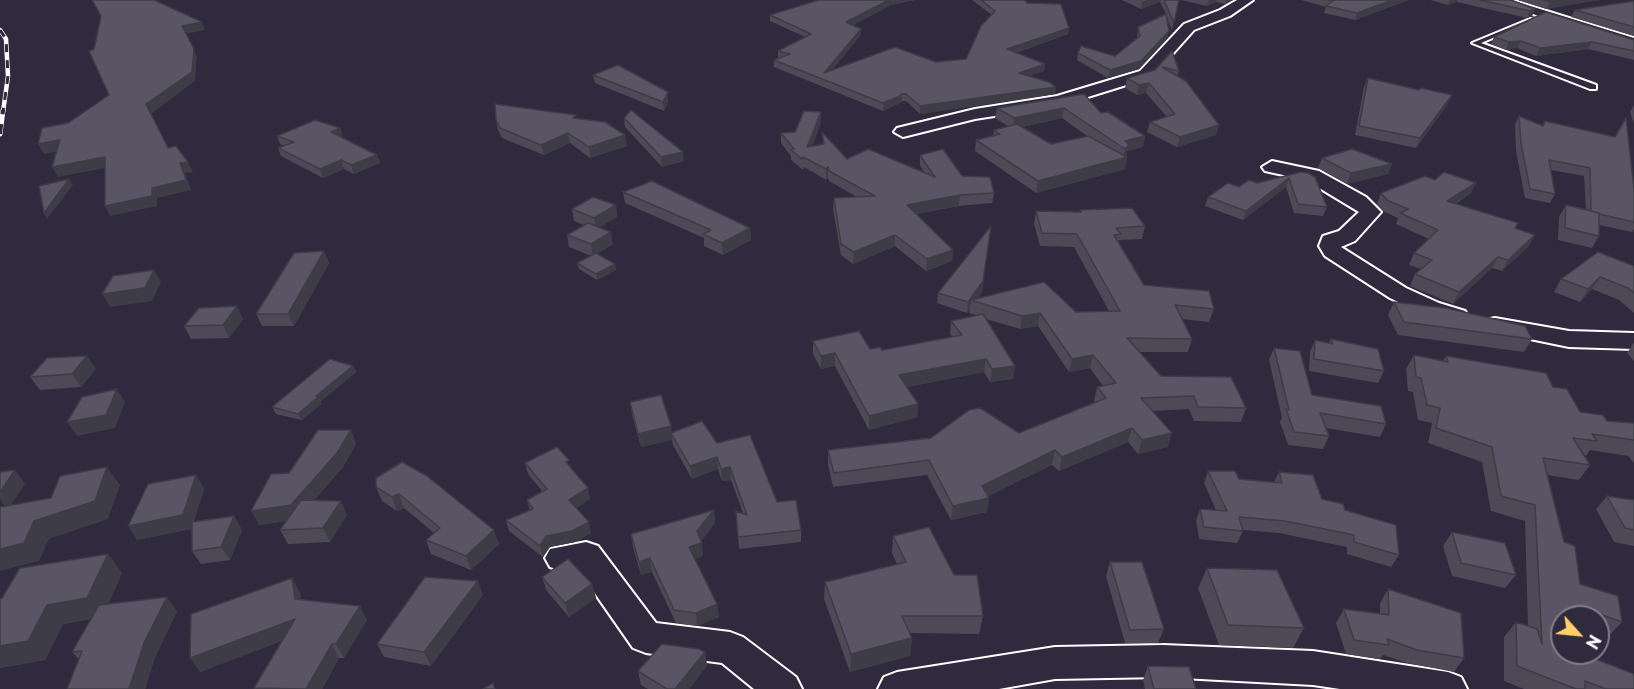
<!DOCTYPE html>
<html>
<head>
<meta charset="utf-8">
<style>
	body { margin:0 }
	#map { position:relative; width:1634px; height:689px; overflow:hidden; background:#2f2a3d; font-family:"Playpen Sans",sans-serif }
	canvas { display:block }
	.north { position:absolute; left:1550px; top:605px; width:60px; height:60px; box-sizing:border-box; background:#2f2a3d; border:2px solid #827f8b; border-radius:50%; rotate:117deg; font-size:16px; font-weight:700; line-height:24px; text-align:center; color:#fff }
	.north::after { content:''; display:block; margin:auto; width:21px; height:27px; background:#ffd166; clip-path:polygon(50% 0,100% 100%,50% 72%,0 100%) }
</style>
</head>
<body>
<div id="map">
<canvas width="1634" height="689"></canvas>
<div class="north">N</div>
</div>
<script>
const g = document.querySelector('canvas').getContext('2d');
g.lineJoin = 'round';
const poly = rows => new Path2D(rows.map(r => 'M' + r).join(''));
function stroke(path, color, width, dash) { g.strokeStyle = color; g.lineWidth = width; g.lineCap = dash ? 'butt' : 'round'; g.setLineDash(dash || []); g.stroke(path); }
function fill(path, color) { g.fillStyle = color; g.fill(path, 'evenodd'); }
const lane = poly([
	[1530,19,1535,20,1481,43,1596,85,1596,89,1590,89,1472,43,1530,19]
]);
const street = poly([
	[1237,0,1253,0,1230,16,1194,30,1152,77,1059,106,975,119,903,137,894,132,897,128,975,109,1057,96,1140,71,1184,24,1220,10,1237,0],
	[1490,0,1511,0,1634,38,1634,47,1490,0],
	[1272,161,1319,171,1366,197,1381,212,1355,241,1341,247,1406,288,1439,303,1465,311,1468,316,1465,321,1456,323,1421,313,1390,298,1325,256,1319,246,1323,236,1339,231,1359,212,1306,180,1265,171,1262,167,1272,161],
	[1495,318,1569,331,1634,333,1634,349,1569,347,1486,330,1483,325,1486,320,1495,318],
	[586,542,598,546,656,623,730,632,743,637,796,677,802,689,754,689,722,663,646,653,633,648,578,569,562,571,550,567,545,558,550,549,586,542],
	[1163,645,1313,651,1448,672,1461,677,1467,689,1340,689,1313,685,1163,677,1055,679,999,689,878,689,884,677,897,672,1055,647,1163,645]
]);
stroke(lane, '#fff', 4);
stroke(street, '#fff', 4);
fill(lane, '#2f2a3d');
fill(street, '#2f2a3d');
const railFar1 = poly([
	[0,30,6,39,8,76,3,112]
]);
const rail = poly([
	[0,134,3,110]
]);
stroke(railFar1, '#fff', 4.5);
stroke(rail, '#fff', 5);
stroke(railFar1, '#2f2a3d', 3, [8]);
stroke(rail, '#2f2a3d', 4, [10]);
fill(poly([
	[819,0,915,0,891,5,852,25,861,29,860,36,832,70,966,59,992,15,972,0,1025,0,1068,34,1016,53,1045,64,1044,71,1029,76,1056,87,1055,94,920,114,906,101,902,101,902,102,883,111,774,67,774,60,779,58,778,58,778,51,805,37,770,21,770,15],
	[1122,0,1179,0,1172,30,1166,16,1167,39,1139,69,1108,78,1077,60,1078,53,1115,56,1137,38,1138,27,1166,14,1160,2,1141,9],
	[1181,0,1233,0,1225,4,1216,2,1207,6],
	[1301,0,1409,0,1355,20,1324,13,1326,7],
	[1430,0,1511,0,1535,9,1532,16,1527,18,1457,2,1448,5],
	[1518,0,1599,0,1546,9],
	[1634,1,1634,36,1571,17,1575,10],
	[1494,37,1634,40,1634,60,1588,49,1536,56,1517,48,1506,50,1491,44],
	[1172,51,1179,71,1177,76,1219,125,1216,135,1177,147,1147,132,1150,122,1167,117,1146,93,1137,95,1125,88,1127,78,1155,70],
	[593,75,668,101,664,111,595,83],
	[1368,78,1447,105,1416,148,1355,135,1364,87],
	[1084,94,1101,113,1145,136,1143,147,1127,151,1126,157,1125,169,1036,193,975,151,976,140,993,136,994,130,1008,126,995,118,997,108],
	[1062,118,1087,136,1051,144,1022,127],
	[1634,105,1634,124,1630,112],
	[821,112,821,122,812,146,823,144,822,132,847,159,924,173,920,165,920,155,994,193,992,203,959,206,916,214,953,250,952,261,926,271,895,246,853,264,841,255,833,209,834,198,857,197,829,181,828,178,826,180,804,167,803,170,791,160,791,156,781,143,781,133,795,132],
	[1519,116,1634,189,1634,229,1632,232,1599,225,1599,236,1592,248,1558,240,1559,217,1566,205,1586,209,1584,176,1551,170,1555,194,1550,203,1525,198,1516,151,1515,124],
	[576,118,625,135,627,146,590,158,570,143,544,155,502,138,498,130,496,120],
	[624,118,684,161,662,167,625,127],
	[277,136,343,136,341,137,377,155,380,163,354,174,344,169,323,178,281,156,278,148,284,146,280,144],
	[1322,158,1392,164,1388,174,1347,184,1318,168],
	[1301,172,1327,207,1323,216,1294,213,1286,187,1243,220,1205,206,1208,197,1239,187],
	[623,192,750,228,751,240,723,255,704,246,704,238,625,203],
	[1381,193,1471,193,1455,204,1515,228,1529,246,1502,271,1492,268,1453,304,1410,286,1415,274,1421,269,1409,265,1414,253,1429,239,1396,224,1398,218,1383,211,1377,204],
	[616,205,617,217,600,227,613,244,597,254,615,264,616,270,597,280,579,269,577,263,591,256,569,247,567,235,584,225,574,221,572,209],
	[1080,210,1145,226,1142,239,1119,240,1119,243,1144,285,1214,309,1209,322,1182,319,1192,339,1188,352,1139,352,1161,376,1246,408,1241,422,1194,421,1189,409,1153,411,1168,447,1138,454,1128,442,1059,471,1052,465,988,496,989,498,987,512,951,520,927,475,833,487,828,465,828,450,1019,433,1095,402,1094,401,1097,387,1103,386,1090,368,1069,372,1038,326,1020,329,986,319,1015,366,1013,379,990,382,984,372,907,387,918,404,917,417,869,430,835,366,821,369,813,354,813,341,882,350,952,337,950,334,951,321,976,315,969,313,970,309,967,313,937,303,938,293,991,226,982,292,977,299,1076,312,1109,311,1074,247,1040,246,1034,224,1036,211,1079,212],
	[324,251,329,263,294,326,262,326,256,314],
	[1634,266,1634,313,1619,300,1592,289,1580,302,1554,292,1561,279],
	[1394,302,1532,339,1524,352,1398,335,1388,315],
	[243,319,229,338,191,339,184,326],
	[1331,339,1384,371,1378,383,1309,371,1310,352,1315,340,1329,343],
	[1634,342,1634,361,1627,353],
	[1274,348,1312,395,1386,424,1380,437,1326,428,1329,436,1323,449,1288,445,1280,422,1282,418,1269,360],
	[1414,355,1443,361,1446,356,1553,387,1580,412,1607,421,1634,423,1634,463,1628,456,1590,450,1586,456,1584,456,1590,465,1579,480,1547,475,1564,542,1580,584,1622,622,1608,637,1598,633,1598,617,1562,617,1588,656,1634,689,1524,689,1504,681,1504,637,1516,622,1528,626,1525,521,1491,511,1482,462,1428,443,1432,423,1418,420,1413,392,1408,391,1406,369],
	[353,366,356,372,320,402,321,404,302,420,276,414,272,407],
	[96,369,81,387,40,390,30,377],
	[630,402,672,432,717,443,777,502,801,530,801,542,739,549,736,511,743,513,731,480,722,481,718,469,692,479,673,445,672,440,641,447,632,415],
	[351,430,356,444,343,467,314,500,347,515,330,542,288,544,280,530,286,521,259,525,289,473],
	[525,463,571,468,590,499,576,508,591,533,575,542,550,547,543,557,509,531,506,520,530,511,527,500,542,491,528,474],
	[1208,471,1239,479,1274,482,1279,472,1322,499,1345,510,1399,555,1391,567,1347,554,1347,547,1279,533,1242,530,1243,531,1237,543,1199,539,1196,520,1200,509,1216,510,1204,483],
	[196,475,204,489,194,521,234,516,242,530,230,560,201,564,192,551,192,526,191,529,137,540],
	[376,478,499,544,471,570,431,554,426,540,434,533,404,508,397,511,382,501,376,487],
	[1607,496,1634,500,1634,546,1614,542,1596,509],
	[714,510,715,523,701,541,703,556,695,559,717,604,719,617,697,626,676,623,652,572,641,575,633,547,631,534],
	[1452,532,1516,575,1505,588,1452,576,1443,546],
	[893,536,954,575,983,616,979,634,909,633,912,638,910,656,850,672,824,599,825,582,897,564,892,553],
	[108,554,122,573,108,604,177,611,155,657,145,689,67,689,79,660,72,652,91,619,63,624,45,660,0,668],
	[1110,562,1164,629,1158,643,1125,643,1106,576],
	[1207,568,1304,628,1293,648,1219,645,1198,588],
	[542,577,592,584,596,598,569,617,546,590],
	[1388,589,1464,658,1454,672,1407,663,1383,655,1380,659,1346,654,1336,623,1344,609,1380,614,1380,603],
	[300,592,301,599,367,620,344,658,339,658,322,689,255,689,254,688,282,641,200,672],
	[483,595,431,666,384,657,377,644],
	[705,652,707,666,689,689,648,689,641,685,638,671],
	[1148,666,1196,689,1145,689,1143,680]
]), '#4d4956');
fill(poly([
	[889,0,915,0,891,5,846,29,846,22],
	[1147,0,1161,0,1160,2,1141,9,1142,2],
	[1209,0,1216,0,1216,2,1207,6],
	[1227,0,1233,0,1225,4],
	[1392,0,1409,0,1355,20,1357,13],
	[1450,0,1458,0,1457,2,1448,5],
	[1560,0,1599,0,1546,9,1550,2],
	[1535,9,1532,16,1527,18,1530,11],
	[202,22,205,30,185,34,182,26],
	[1069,28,1068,34,1006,56,1007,49],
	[861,29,860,36,824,80,824,73],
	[1169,31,1167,39,1139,69,1108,78,1110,70],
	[1521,41,1517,48,1506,50,1509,42],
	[1592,42,1588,49,1536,56,1540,48],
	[194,49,197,58,195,81,151,114,146,104],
	[1045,64,1044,71,1018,80,1019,73],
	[1149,83,1146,93,1137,95,1139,85],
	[1056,87,1055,94,920,114,920,106],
	[668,92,668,101,664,111,663,102],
	[902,95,902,102,883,111,883,103],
	[1452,95,1447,105,1416,148,1420,138],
	[1064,108,1062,118,1013,129,1014,118],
	[821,112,821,122,808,157,807,147],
	[1219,125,1216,135,1177,147,1180,137],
	[340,128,343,136,334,140,331,132],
	[568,133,570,143,544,155,541,145],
	[625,135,627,146,590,158,589,147],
	[1145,136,1143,147,1127,151,1126,156,1124,158,1127,157,1125,169,1036,193,1038,181,1123,159,1125,149,1125,141],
	[60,140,66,150,44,154,38,144],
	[683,152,684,161,662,167,661,157],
	[377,155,380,163,354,174,351,165],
	[105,157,110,167,58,177,52,167],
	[341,160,344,169,323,178,320,169],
	[188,162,193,172,185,173,191,190,157,198,157,206,110,216,105,206,152,188,180,163],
	[1392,164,1388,174,1347,184,1351,173],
	[828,167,828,178,826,180,826,169],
	[1289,178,1286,187,1243,220,1246,211],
	[69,179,73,185,47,219,44,213],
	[1476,183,1471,193,1441,212,1447,201],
	[960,195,959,206,906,216,907,205],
	[616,205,617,217,596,230,594,218],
	[750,228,751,240,723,255,722,243],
	[611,232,613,244,593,257,591,244],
	[895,235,895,246,853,264,854,252],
	[1535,235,1529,246,1502,271,1508,260],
	[953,250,952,261,926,271,927,259],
	[324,251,329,263,294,326,288,314],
	[1498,257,1492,268,1453,304,1459,292],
	[615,264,616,270,597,280,596,274],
	[154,270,161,282,152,301,110,307,102,294],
	[1600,277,1592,289,1580,302,1588,289],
	[983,281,982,292,975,301,971,300,970,309,967,313,968,302],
	[237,306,243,319,229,338,223,325],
	[1040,313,1038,326,1020,329,1022,316],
	[835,353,835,366,821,369,821,356],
	[1093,355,1090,368,1069,372,1072,359],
	[87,356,96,369,81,387,72,374],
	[986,359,984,372,898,389,899,375],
	[353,366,356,372,320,402,321,404,302,420,298,414,316,396],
	[1015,366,1013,379,990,382,992,369],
	[117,389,125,402,115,428,77,436,67,422],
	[918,404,917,417,869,430,869,416],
	[671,426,672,440,641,447,638,434],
	[1132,428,1128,442,1059,471,1062,457],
	[351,430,356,444,343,467,298,519,259,525,251,511],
	[1172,433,1168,447,1138,454,1142,440],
	[1055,450,1052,465,981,500,989,498,987,512,951,520,953,506,982,486],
	[717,457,718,469,692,479,690,466],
	[107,467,120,485,108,519,49,539,39,561,0,571,0,549,34,521],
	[730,467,731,480,722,481,721,469],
	[15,470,25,484,8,510,0,500,0,492],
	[196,475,204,489,191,529,137,540,128,526],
	[588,488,590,499,571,511,569,500],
	[399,494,404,508,397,511,392,497],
	[341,501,347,515,330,542,323,528],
	[714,510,715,523,699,544,702,543,703,556,691,560,689,547,697,531],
	[234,516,242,530,230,560,221,547],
	[589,522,591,533,575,542,550,547,543,557,540,546,546,536],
	[494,530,499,544,471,570,466,556],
	[108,554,122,573,102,617,63,624,45,660,0,668,0,646,47,605],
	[650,558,652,572,641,575,639,562],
	[292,578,300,592,303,612,295,599],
	[478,581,483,595,431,666,424,652],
	[592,584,596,598,569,617,565,603],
	[167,597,177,611,155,657,145,689,128,689,144,643],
	[717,604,719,617,697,626,696,613],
	[360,606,367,620,344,658,336,644],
	[295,619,303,633,200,672,190,658],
	[912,638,910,656,850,672,851,654],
	[332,644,339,658,322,689,306,689],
	[705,652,707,666,689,689,675,689]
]), '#3e3c46');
const building = poly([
	[92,0,154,0,202,22,182,26,194,49,192,72,146,104,168,148,176,146,188,162,180,163,186,180,152,188,152,196,105,206,105,157,52,167,60,140,38,144,42,128,68,123,109,95,89,51,94,49,101,16,92,0],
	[819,0,889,0,846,22,861,29,824,73,895,47,936,62,966,59,981,26,995,11,981,0,1025,0,1027,3,1061,4,1069,28,1007,49,1045,64,1019,73,1049,82,1056,87,920,106,906,94,901,94,902,95,883,103,774,60,790,54,778,51,811,34,770,15,819,0],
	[1164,0,1179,0,1174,23,1164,0],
	[1328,0,1392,0,1357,13,1326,6,1333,1,1328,0],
	[1480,0,1511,0,1535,9,1530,11,1480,0],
	[1544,0,1560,0,1550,2,1544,0],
	[1634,1,1634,27,1575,10,1634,1],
	[1546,12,1634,40,1634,51,1592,42,1540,48,1521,41,1509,42,1494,37,1546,12],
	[1166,14,1169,31,1141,61,1110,70,1078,53,1081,46,1115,56,1140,36,1138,27,1166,14],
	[1172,51,1179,71,1162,67,1186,81,1219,125,1180,137,1150,122,1175,114,1149,83,1139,85,1127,78,1155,70,1172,51],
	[618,65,668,92,663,102,593,75,618,65],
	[1368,78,1419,90,1421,88,1452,95,1420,138,1359,126,1368,78],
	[1084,94,1101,113,1108,112,1145,136,1125,141,1129,145,1125,149,1064,108,1014,118,997,108,1084,94],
	[495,104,576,115,573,118,605,122,625,135,589,147,568,133,541,145,500,128,496,120,495,104],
	[631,110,683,152,661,157,624,118,631,110],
	[804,111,821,112,807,147,824,144,822,132,847,159,868,149,935,177,920,155,943,149,962,176,990,177,994,193,960,195,907,205,953,250,927,259,895,235,854,252,841,244,834,198,875,196,829,171,828,167,826,169,803,157,802,159,791,150,794,149,781,133,795,132,804,111],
	[1519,116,1543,126,1545,121,1615,137,1626,118,1634,189,1634,222,1599,214,1599,213,1591,211,1590,168,1549,160,1555,194,1530,189,1521,143,1519,116],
	[315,120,340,128,331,132,377,155,351,165,341,160,320,169,278,148,294,142,277,136,315,120],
	[1017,124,1051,144,1088,136,1127,157,1038,181,976,140,1000,134,994,130,1017,124],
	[1352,149,1392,164,1351,173,1322,158,1352,149],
	[1301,172,1308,173,1315,177,1327,207,1298,204,1289,178,1246,211,1208,197,1228,183,1239,187,1249,180,1257,183,1301,172],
	[1444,172,1476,183,1447,201,1518,223,1515,228,1535,235,1508,260,1498,257,1459,292,1415,274,1432,260,1414,253,1438,230,1400,213,1408,209,1387,200,1381,193,1425,176,1435,180,1444,172],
	[69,179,44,213,39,186,69,179],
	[652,181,750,228,722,243,703,234,711,230,623,192,652,181],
	[593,197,616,205,594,218,572,209,593,197],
	[1566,205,1599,213,1599,236,1565,228,1566,205],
	[1132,208,1145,226,1116,228,1121,234,1114,235,1144,285,1209,291,1214,309,1175,305,1192,339,1127,338,1161,376,1231,377,1246,408,1198,407,1194,396,1141,398,1172,433,1142,440,1132,428,1062,457,1055,450,982,486,989,498,953,506,929,460,834,473,828,450,931,438,969,410,980,408,1019,433,1106,398,1097,387,1116,383,1093,355,1072,359,1040,313,1022,316,971,300,1044,282,1076,312,1120,311,1077,234,1042,233,1036,211,1081,212,1080,210,1132,208],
	[588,223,611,232,591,244,567,235,588,223],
	[991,226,983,281,968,302,938,293,991,226],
	[324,251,288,314,256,314,294,253,324,251],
	[1598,252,1634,266,1634,293,1628,288,1600,277,1588,289,1561,279,1598,252],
	[596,253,615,264,596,274,577,263,596,253],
	[154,270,145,288,102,294,113,276,154,270],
	[1394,302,1446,308,1525,326,1532,339,1404,322,1394,302],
	[237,306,223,325,184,326,199,308,237,306],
	[983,314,1015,366,992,369,986,359,899,375,918,404,869,416,835,353,821,356,813,341,859,331,870,349,880,347,882,350,962,335,951,321,983,314],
	[1331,339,1378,349,1384,371,1314,359,1315,340,1333,344,1331,339],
	[1274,348,1300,351,1312,395,1381,406,1386,424,1320,413,1329,436,1294,432,1286,409,1289,410,1274,348],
	[1414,355,1448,362,1446,356,1546,373,1553,387,1567,389,1580,412,1603,415,1607,421,1634,423,1634,440,1592,434,1597,441,1573,438,1590,465,1543,458,1564,542,1575,546,1580,584,1618,596,1622,622,1579,607,1580,617,1562,617,1562,653,1587,653,1588,656,1634,674,1634,689,1606,689,1585,681,1585,689,1576,689,1517,666,1516,622,1537,629,1542,644,1535,505,1501,496,1492,447,1436,428,1440,408,1427,405,1421,378,1416,377,1414,355],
	[87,356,72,374,30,377,47,358,87,356],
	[330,359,353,366,316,396,318,397,298,414,272,407,330,359],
	[117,389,106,415,67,422,82,397,117,389],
	[661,395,671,426,638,434,630,402,661,395],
	[702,421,717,443,750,435,777,502,796,500,801,530,738,537,736,511,747,515,730,467,721,469,717,457,690,466,671,433,702,421],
	[318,430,351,430,337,453,291,505,251,511,271,474,289,473,318,430],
	[557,447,569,460,566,462,588,488,569,500,589,522,572,531,546,536,540,546,506,520,533,509,527,500,547,489,525,463,557,447],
	[402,462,427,476,494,530,466,556,426,540,440,528,399,494,392,497,376,487,376,478,402,462],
	[107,467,95,501,34,521,24,543,0,549,0,507,51,498,60,476,107,467],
	[15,470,0,492,0,472,15,470],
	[1208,471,1235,471,1239,479,1282,483,1279,472,1313,475,1322,499,1343,504,1345,510,1396,525,1399,555,1354,542,1354,535,1285,521,1239,517,1243,531,1204,527,1200,509,1227,511,1208,471],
	[196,475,183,515,128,526,148,484,196,475],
	[1607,496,1634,500,1634,530,1625,528,1607,496],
	[301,500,341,501,323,528,280,530,301,500],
	[714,510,697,531,702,543,689,547,717,604,696,613,674,610,650,558,639,562,631,534,714,510],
	[234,516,221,547,192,551,192,522,234,516],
	[929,527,954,575,977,575,983,616,902,616,912,638,851,654,825,582,906,562,893,536,929,527],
	[1452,532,1505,543,1516,575,1461,563,1452,532],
	[108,554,87,598,47,605,28,641,0,646,0,599,2,598,20,568,108,554],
	[568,559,592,584,565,603,542,577,568,559],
	[1110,562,1142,562,1164,629,1130,630,1110,562],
	[1207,568,1277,570,1304,628,1228,625,1207,568],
	[425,577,478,581,424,652,377,644,425,577],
	[292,578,295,599,360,606,336,644,332,644,306,689,254,688,295,619,190,658,191,614,292,578],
	[1388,589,1461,613,1464,658,1417,650,1387,639,1389,645,1354,640,1344,609,1389,615,1388,589],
	[167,597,144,643,129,689,67,689,82,651,72,652,99,605,167,597],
	[662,644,699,649,705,652,675,689,667,689,638,671,662,644],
	[1148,666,1189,667,1196,689,1154,689,1148,666],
	[493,683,495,689,483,689,493,683]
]);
fill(building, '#595564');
stroke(building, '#3e3c46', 1.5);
</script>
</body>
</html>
